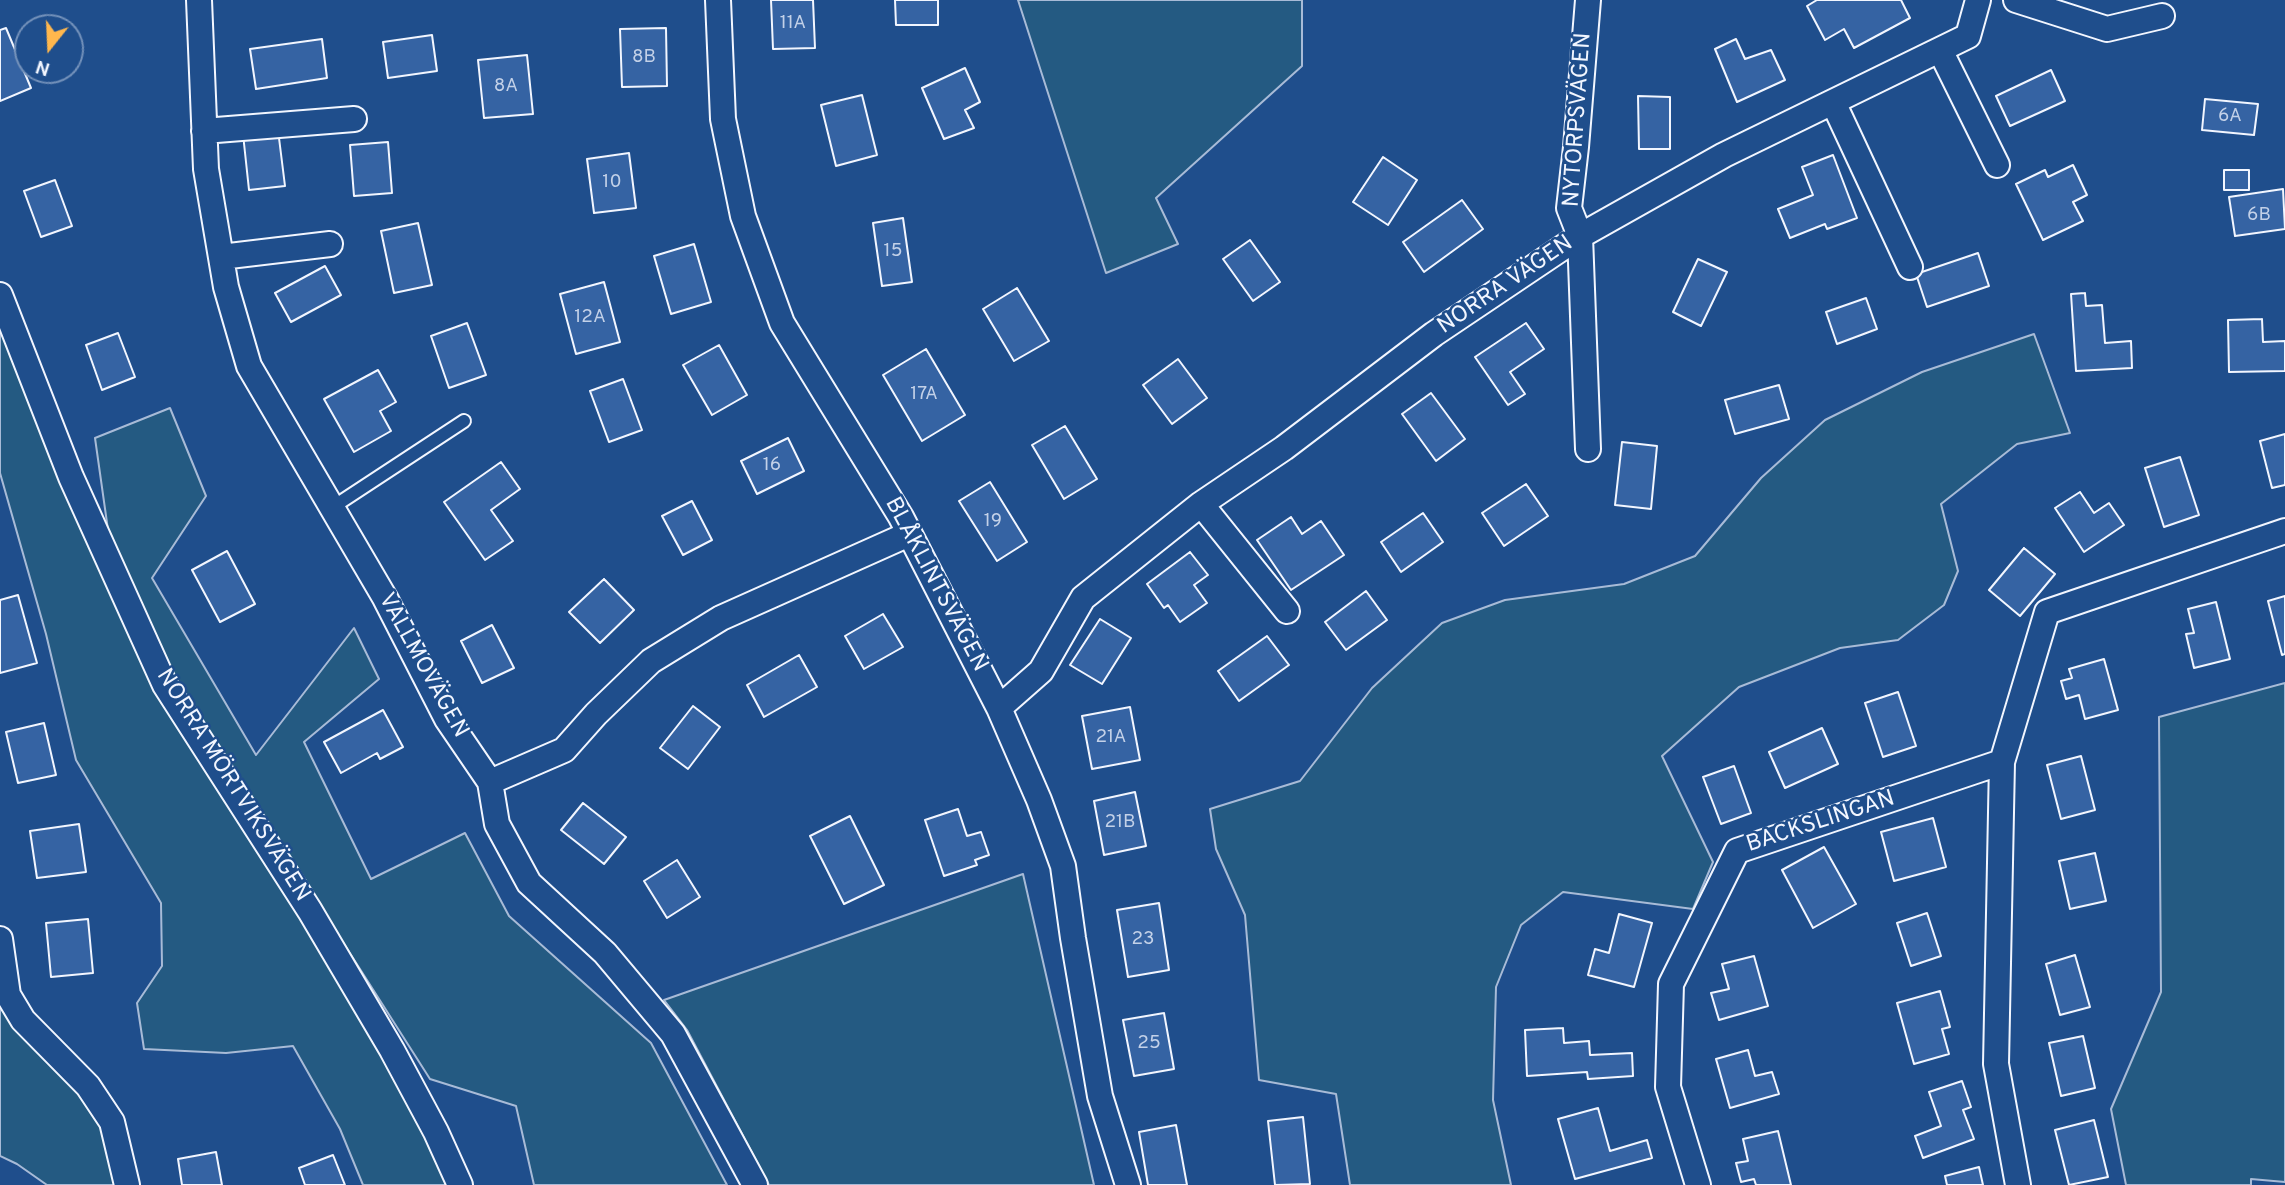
<!DOCTYPE html>
<html>
<head>
<meta charset="utf-8">
<style>
	body { margin:0 }
	#map { position:relative; width:2285px; height:1185px; overflow:hidden; background:#1f4e8c; font-family:Overpass,sans-serif }
	canvas { display:block }
	.north { position:absolute; left:14px; top:14px; width:70px; height:70px; box-sizing:border-box; background:#1f4e8c; border:2px solid #7391ba; border-radius:50%; rotate:198deg; font-size:19px; font-weight:700; line-height:28px; text-align:center; color:#f2f6ff }
	.north::after { content:''; display:block; margin:auto; width:24px; height:32px; background:#ffb74d; clip-path:polygon(50% 0,100% 100%,50% 72%,0 100%) }
</style>
</head>
<body>
<div id="map">
<canvas width="2285" height="1185"></canvas>
<div class="north">N</div>
</div>
<script>
const g = document.querySelector('canvas').getContext('2d');
g.lineJoin = 'round';
function fill(path, color) { g.fillStyle = color; g.fill(path, 'evenodd'); }
const poly = rows => new Path2D(rows.map(r => 'M' + r).join(''));
function stroke(path, color, width, dash) { g.strokeStyle = color; g.lineWidth = width; g.lineCap = dash ? 'butt' : 'round'; g.setLineDash(dash || []); g.stroke(path); }
function label(font, color, halo, rows, align = 'center') {
  g.font = font + ' Overpass,sans-serif'; g.lineWidth = 5; g.setLineDash([]); g.textBaseline = 'middle'; g.strokeStyle = halo; g.fillStyle = color; for (const [text, x, y, turn = 0] of rows) {
    g.save(); g.translate(x, y); g.rotate((+turn || 0) * Math.PI / 180); g.textAlign = isNaN(turn) ? turn : align; if (halo) g.strokeText(text, 0, 0); g.fillText(text, 0, 0); g.restore();
  }
}
const green = poly([
	[1018,0,1302,0,1302,66,1156,198,1178,244,1106,273,1018,0],
	[0,295,165,685,460,1185,363,1185,340,1129,293,1046,226,1053,144,1049,137,1003,162,966,161,903,76,760,46,634,0,473,0,295],
	[2034,334,2070,433,2017,444,1941,504,1958,571,1944,605,1898,640,1840,648,1739,687,1662,756,1713,862,1693,909,1563,892,1521,925,1496,987,1493,1100,1511,1185,1350,1185,1336,1094,1259,1080,1245,915,1216,849,1210,809,1300,781,1372,688,1442,623,1505,600,1624,584,1695,556,1761,478,1825,420,1922,372,2034,334],
	[170,408,206,496,152,578,256,755,354,628,379,679,304,742,371,879,465,833,509,916,651,1043,727,1185,534,1185,516,1106,430,1079,174,677,109,537,95,438,170,408],
	[2285,683,2285,1182,2251,1179,2251,1185,2126,1185,2111,1109,2161,992,2159,717,2285,683],
	[1023,874,1094,1185,769,1185,687,1030,664,1000,1023,874],
	[0,939,8,995,88,1086,127,1185,47,1185,17,1164,0,1156,0,939]
]);
fill(green, '#245a82');
stroke(green, '#a8bbd7', 2);
const building = poly([
	[771,0,813,0,815,48,773,49,771,0],
	[895,0,938,0,938,25,896,25,895,0],
	[1817,0,1901,0,1910,18,1854,48,1844,29,1825,40,1807,6,1817,0],
	[6,28,31,88,0,101,0,30,6,28],
	[666,28,667,86,622,87,620,29,666,28],
	[432,35,437,71,388,78,383,42,432,35],
	[322,39,327,78,256,89,250,49,322,39],
	[1736,39,1745,59,1771,50,1785,80,1737,102,1715,49,1736,39],
	[527,55,533,114,484,118,478,60,527,55],
	[965,68,980,102,965,110,974,128,944,139,922,88,965,68],
	[2051,70,2065,101,2010,126,1996,96,2051,70],
	[862,95,877,155,836,166,821,105,862,95],
	[1638,96,1670,97,1670,149,1639,149,1638,96],
	[2205,99,2258,104,2254,135,2202,130,2205,99],
	[278,130,285,186,249,190,243,134,278,130],
	[388,142,392,193,354,196,350,145,388,142],
	[629,153,636,208,594,213,587,159,629,153],
	[1833,155,1857,218,1827,229,1825,224,1790,238,1778,209,1813,195,1802,167,1833,155],
	[1383,157,1417,180,1388,225,1353,202,1383,157],
	[2073,165,2087,195,2073,202,2083,221,2043,240,2016,184,2045,170,2048,177,2073,165],
	[2224,170,2249,170,2249,190,2224,190,2224,170],
	[55,180,72,226,41,237,24,191,55,180],
	[2283,189,2285,229,2235,236,2229,197,2283,189],
	[1462,200,1483,229,1424,272,1403,242,1462,200],
	[903,218,912,282,882,286,873,223,903,218],
	[418,223,432,285,394,293,381,231,418,223],
	[1250,240,1280,282,1253,301,1223,259,1250,240],
	[694,244,711,302,671,314,654,256,694,244],
	[1978,253,1989,286,1927,307,1916,274,1978,253],
	[1698,259,1727,272,1701,326,1673,312,1698,259],
	[325,266,341,295,291,322,275,293,325,266],
	[604,282,620,342,576,354,560,294,604,282],
	[1017,288,1049,341,1014,361,983,309,1017,288],
	[2085,293,2086,306,2102,305,2105,343,2131,341,2132,368,2076,371,2071,294,2085,293],
	[1866,298,1877,329,1837,344,1826,312,1866,298],
	[2262,319,2263,342,2285,341,2285,371,2229,372,2228,320,2262,319],
	[467,323,486,375,449,388,431,336,467,323],
	[1526,323,1544,349,1510,372,1525,394,1508,405,1475,357,1526,323],
	[118,333,135,377,102,390,86,345,118,333],
	[719,345,747,395,712,415,683,365,719,345],
	[926,349,965,415,922,441,883,375,926,349],
	[1178,359,1207,398,1172,424,1143,385,1178,359],
	[378,370,396,402,380,411,391,431,354,452,324,399,378,370],
	[623,379,642,430,609,442,590,391,623,379],
	[1779,385,1789,419,1735,434,1725,400,1779,385],
	[1431,393,1465,439,1436,461,1402,414,1431,393],
	[1065,426,1097,479,1064,499,1032,445,1065,426],
	[2285,434,2285,485,2272,488,2260,441,2285,434],
	[788,438,804,471,757,494,741,461,788,438],
	[1622,442,1657,446,1651,509,1615,505,1622,442],
	[2180,457,2199,515,2164,527,2145,468,2180,457],
	[501,462,520,489,491,510,513,541,485,560,444,502,501,462],
	[990,482,1027,542,997,561,959,501,990,482],
	[1526,484,1548,516,1504,546,1482,513,1526,484],
	[2080,492,2094,513,2109,503,2124,525,2084,552,2055,508,2080,492],
	[692,501,712,540,683,555,662,516,692,501],
	[1423,513,1443,542,1401,572,1381,542,1423,513],
	[1291,517,1302,534,1321,521,1344,555,1291,590,1257,540,1291,517],
	[2024,548,2055,574,2020,616,1989,590,2024,548],
	[227,551,255,604,220,622,192,570,227,551],
	[1190,552,1208,575,1194,585,1207,603,1180,622,1168,605,1164,608,1147,584,1190,552],
	[604,579,634,610,600,643,569,612,604,579],
	[1366,591,1387,620,1346,650,1325,622,1366,591],
	[18,595,37,663,0,673,0,600,18,595],
	[2285,596,2285,654,2282,655,2268,601,2285,596],
	[2216,602,2230,659,2194,668,2186,634,2194,633,2188,609,2216,602],
	[883,614,903,647,864,669,845,636,883,614],
	[1100,619,1131,638,1102,684,1070,665,1100,619],
	[492,625,514,668,482,683,461,641,492,625],
	[1267,636,1289,665,1239,701,1218,671,1267,636],
	[799,655,817,687,764,717,747,685,799,655],
	[2104,659,2118,710,2085,719,2079,695,2066,699,2061,681,2072,678,2069,669,2104,659],
	[1898,692,1916,746,1883,757,1865,703,1898,692],
	[693,706,720,727,688,769,660,748,693,706],
	[1130,707,1140,760,1092,769,1082,716,1130,707],
	[383,710,403,747,380,759,377,753,341,773,324,742,383,710],
	[44,723,56,775,18,783,6,732,44,723],
	[1822,728,1838,764,1785,788,1769,752,1822,728],
	[2081,756,2095,810,2061,819,2047,765,2081,756],
	[1734,766,1751,813,1721,824,1703,777,1734,766],
	[1135,792,1146,846,1104,855,1094,801,1135,792],
	[583,803,626,837,604,864,561,830,583,803],
	[958,809,967,836,981,832,989,855,975,860,977,865,944,876,925,820,958,809],
	[850,816,884,885,844,904,810,836,850,816],
	[1933,818,1946,867,1894,881,1881,832,1933,818],
	[79,824,86,872,37,878,30,831,79,824],
	[1824,847,1856,904,1813,928,1782,870,1824,847],
	[2095,853,2106,901,2070,909,2059,861,2095,853],
	[677,860,700,897,667,918,644,881,677,860],
	[1159,903,1169,970,1128,977,1117,910,1159,903],
	[1927,913,1941,956,1911,966,1897,923,1927,913],
	[1619,914,1652,923,1634,987,1588,975,1595,949,1609,953,1619,914],
	[88,919,93,973,51,977,46,923,88,919],
	[2075,955,2090,1007,2060,1015,2046,964,2075,955],
	[1754,956,1768,1006,1719,1020,1711,993,1729,989,1722,964,1754,956],
	[1940,991,1950,1027,1942,1029,1949,1054,1914,1064,1897,1003,1940,991],
	[1164,1013,1174,1069,1134,1076,1123,1020,1164,1013],
	[1563,1028,1564,1043,1589,1041,1590,1055,1632,1053,1633,1076,1588,1079,1587,1072,1527,1076,1525,1030,1563,1028],
	[2083,1036,2095,1088,2061,1096,2049,1043,2083,1036],
	[1748,1050,1755,1076,1772,1072,1779,1094,1730,1108,1716,1059,1748,1050],
	[1962,1081,1971,1107,1963,1110,1974,1139,1923,1158,1915,1136,1941,1126,1929,1092,1962,1081],
	[1598,1108,1610,1151,1647,1140,1652,1158,1575,1179,1558,1119,1598,1108],
	[1303,1117,1310,1184,1275,1185,1268,1121,1303,1117],
	[2094,1120,2108,1177,2069,1185,2055,1130,2094,1120],
	[1176,1125,1187,1185,1148,1185,1139,1132,1176,1125],
	[1778,1131,1791,1185,1756,1185,1754,1179,1741,1182,1736,1163,1748,1161,1743,1139,1778,1131],
	[216,1152,222,1185,182,1185,178,1159,216,1152],
	[333,1155,345,1185,305,1185,299,1168,333,1155],
	[1979,1167,1983,1185,1947,1185,1945,1176,1979,1167]
]);
fill(building, '#3563a3');
stroke(building, '#f2f6ff', 2);
const service = poly([
	[333,507,464,421]
]);
const minor = poly([
	[199,0,206,169,226,287,249,366,385,598,447,719,490,782,497,824,529,883,605,953,673,1034,755,1185],
	[718,0,723,119,743,216,782,323,901,517,999,708,1039,800,1063,866,1073,938,1100,1096,1128,1185],
	[2016,0,2107,29,2162,16],
	[1940,50,1997,165],
	[1833,102,1910,267],
	[204,131,354,119],
	[221,257,330,244],
	[0,295,71,477,165,685,310,911,392,1050,436,1132,460,1185],
	[1588,449,1580,236,1569,208,1576,147,1588,0],
	[1201,504,1284,448,1434,334,1580,236,1724,155,1968,36,1978,0],
	[999,708,1041,671,1083,598,1201,504,1287,611],
	[490,782,564,750,596,714,651,661,721,618,909,534],
	[0,939,8,995,23,1020,88,1086,112,1122,127,1185],
	[1698,1185,1668,1087,1671,984,1737,851,2002,762],
	[2018,1185,1996,1064,2002,762,2047,612,2285,531]
]);
stroke(service, '#f2f6ff', 16);
stroke(minor, '#f2f6ff', 28);
stroke(service, '#1f4e8c', 12);
stroke(minor, '#1f4e8c', 24);
label('19px', '#c3d1e8', null, [
	["11A",793,24],
	["8B",644,58],
	["8A",506,87],
	["6A",2230,117],
	["10",612,183],
	["6B",2259,216],
	["15",893,252],
	["12A",590,318],
	["17A",924,395],
	["16",772,466],
	["19",993,522],
	["21A",1111,738],
	["21B",1120,823],
	["23",1143,940],
	["25",1149,1044]
]);
label('23px', '#f2f6ff', '#1f4e8c', [
	["NYTORPSVÄGEN",1579,120,-86],
	["NORRA VÄGEN",1506,286,-34],
	["BLÅKLINTSVÄGEN",935,585,62],
	["VALLMOVÄGEN",422,666,61],
	["NORRA MÖRTVIKSVÄGEN",232,786,58],
	["BACKSLINGAN",1821,823,-18]
]);
</script>
</body>
</html>
